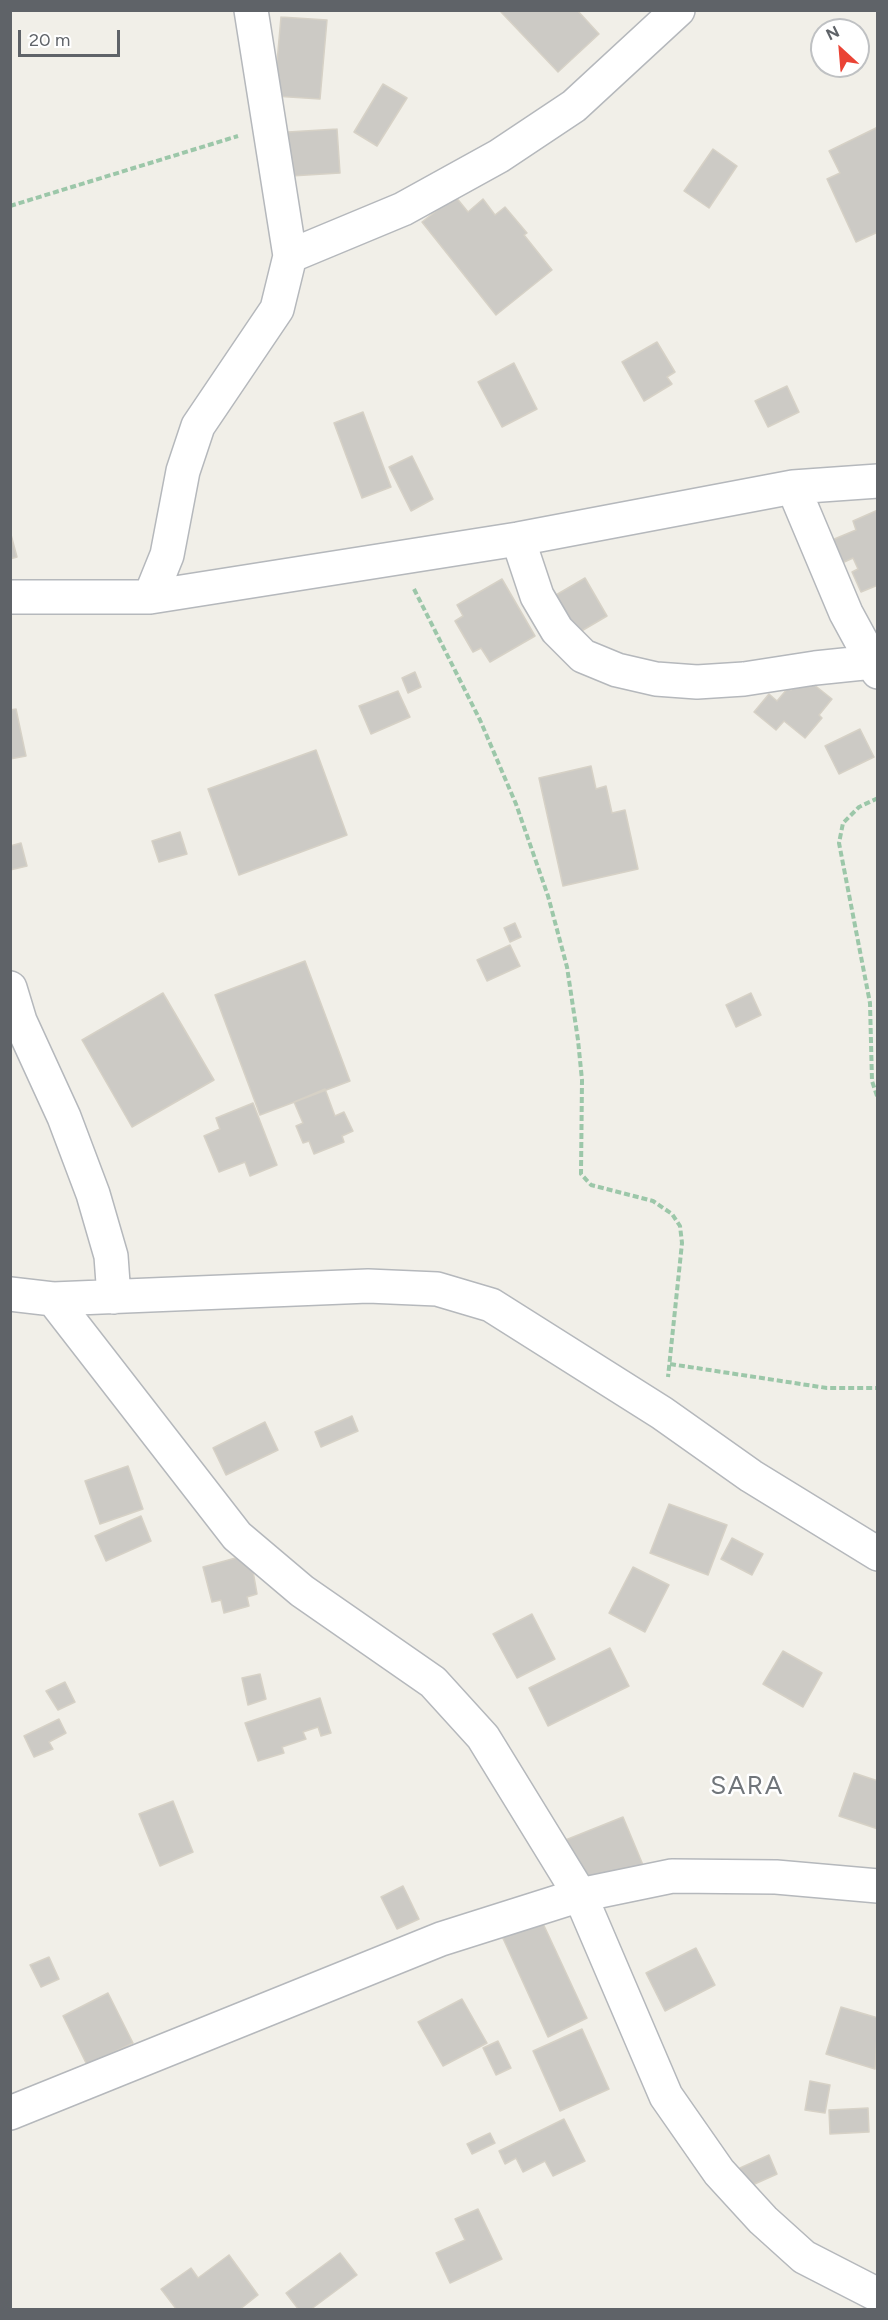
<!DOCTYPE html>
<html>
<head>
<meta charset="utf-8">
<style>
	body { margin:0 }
	#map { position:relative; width:888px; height:2320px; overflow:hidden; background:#f1efe8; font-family:Figtree,sans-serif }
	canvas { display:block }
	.frame { position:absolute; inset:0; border:12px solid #5f6368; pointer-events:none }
	.north { position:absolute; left:810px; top:18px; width:60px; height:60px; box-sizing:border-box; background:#fff; border:2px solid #bfc1c3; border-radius:50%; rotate:334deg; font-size:16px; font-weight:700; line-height:24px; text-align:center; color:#5f6368 }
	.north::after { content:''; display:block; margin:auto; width:21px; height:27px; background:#ea4335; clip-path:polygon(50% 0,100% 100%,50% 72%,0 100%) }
	.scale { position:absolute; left:18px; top:30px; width:102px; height:27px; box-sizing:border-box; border:3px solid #5f6368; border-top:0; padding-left:8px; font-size:18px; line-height:21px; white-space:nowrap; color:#5f6368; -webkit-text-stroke:4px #fff; paint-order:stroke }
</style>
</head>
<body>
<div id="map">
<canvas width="888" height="2320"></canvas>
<div class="frame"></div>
<div class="north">N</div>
<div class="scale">20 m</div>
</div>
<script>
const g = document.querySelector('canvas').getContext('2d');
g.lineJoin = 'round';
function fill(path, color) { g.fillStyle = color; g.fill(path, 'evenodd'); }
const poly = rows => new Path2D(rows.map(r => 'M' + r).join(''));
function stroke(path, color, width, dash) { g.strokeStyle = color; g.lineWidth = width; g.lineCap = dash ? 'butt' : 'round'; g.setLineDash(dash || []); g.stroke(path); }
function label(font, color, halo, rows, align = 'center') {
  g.font = font + ' Figtree,sans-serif'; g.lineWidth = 5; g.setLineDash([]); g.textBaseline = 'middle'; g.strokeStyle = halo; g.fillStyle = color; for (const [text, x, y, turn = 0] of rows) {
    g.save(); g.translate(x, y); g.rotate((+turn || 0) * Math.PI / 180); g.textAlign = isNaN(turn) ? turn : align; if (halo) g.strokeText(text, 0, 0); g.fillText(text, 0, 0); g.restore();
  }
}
const building = poly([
	[503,10,577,10,599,34,558,72,501,12,503,10],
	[281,17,327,20,320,99,274,96,281,17],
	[383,84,407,98,377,146,354,132,383,84],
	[878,127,878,232,856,242,827,179,840,173,829,151,878,127],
	[337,129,340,173,291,176,288,132,337,129],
	[713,149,737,166,709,208,684,191,713,149],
	[455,196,468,212,483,199,495,215,505,207,527,233,524,235,552,270,496,315,422,222,455,196],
	[657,342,675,372,667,377,672,384,644,401,622,362,657,342],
	[514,363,537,409,502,427,478,382,514,363],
	[787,386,799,412,768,427,755,401,787,386],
	[363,412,391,487,362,498,334,423,363,412],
	[412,456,433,499,411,511,389,467,412,456],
	[878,510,878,585,861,592,852,572,858,569,853,558,842,563,832,540,856,530,853,521,878,510],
	[10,531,17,557,10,559,10,531],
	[585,578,607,616,578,633,556,595,585,578],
	[502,579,535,636,490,662,481,648,473,652,455,621,463,616,457,605,502,579],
	[415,672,421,687,408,693,402,678,415,672],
	[803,676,832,699,819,715,822,718,805,738,784,721,776,730,754,712,769,694,777,701,788,688,791,690,803,676],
	[398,691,410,717,371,734,359,706,398,691],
	[16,709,26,756,10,759,10,710,16,709],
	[860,729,874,757,839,774,825,746,860,729],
	[316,750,347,835,239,875,208,789,316,750],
	[591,766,596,789,606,786,612,813,625,810,638,869,563,886,539,778,591,766],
	[180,832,187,854,159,862,152,841,180,832],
	[21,843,27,866,10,870,10,846,21,843],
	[515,923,521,937,510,942,504,928,515,923],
	[510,945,520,966,487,981,477,960,510,945],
	[305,961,350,1081,260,1115,215,995,305,961],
	[163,993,214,1080,132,1127,82,1040,163,993],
	[751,993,761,1015,736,1027,726,1005,751,993],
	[325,1089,335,1116,344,1112,353,1131,342,1136,344,1142,314,1154,309,1141,303,1143,296,1126,303,1123,294,1102,325,1089],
	[253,1103,277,1165,250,1176,245,1162,219,1172,204,1136,220,1129,216,1118,253,1103],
	[352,1416,358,1431,321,1447,315,1432,352,1416],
	[265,1422,278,1450,226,1475,213,1448,265,1422],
	[128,1466,143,1509,100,1524,85,1481,128,1466],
	[669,1504,727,1525,708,1575,650,1553,669,1504],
	[141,1516,151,1541,106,1561,95,1536,141,1516],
	[732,1538,763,1554,752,1575,721,1559,732,1538],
	[250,1554,257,1594,247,1597,249,1606,224,1613,221,1600,212,1602,203,1567,250,1554],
	[633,1567,669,1585,645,1632,609,1613,633,1567],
	[532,1614,555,1659,517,1678,493,1634,532,1614],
	[610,1648,629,1686,548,1726,529,1688,610,1648],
	[783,1651,822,1673,803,1707,763,1684,783,1651],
	[260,1674,266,1699,248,1705,242,1678,260,1674],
	[65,1682,75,1702,58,1710,46,1691,65,1682],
	[320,1698,331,1733,321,1736,318,1727,303,1732,306,1739,282,1747,284,1753,258,1761,245,1723,320,1698],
	[59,1719,66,1733,49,1742,53,1749,34,1757,24,1736,59,1719],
	[854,1773,878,1781,878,1829,839,1816,854,1773],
	[173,1801,193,1852,160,1866,139,1814,173,1801],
	[623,1817,643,1865,583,1890,563,1841,623,1817],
	[403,1886,419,1919,397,1929,381,1897,403,1886],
	[540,1917,587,2018,548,2037,501,1934,540,1917],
	[696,1948,715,1985,665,2011,646,1973,696,1948],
	[49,1957,59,1979,41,1987,30,1965,49,1957],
	[108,1993,133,2043,87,2065,63,2016,108,1993],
	[462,1999,487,2043,443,2066,418,2022,462,1999],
	[841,2007,878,2018,875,2069,826,2054,841,2007],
	[582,2029,609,2089,560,2111,533,2051,582,2029],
	[498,2041,511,2068,496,2075,483,2048,498,2041],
	[810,2081,830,2085,825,2113,805,2110,810,2081],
	[868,2108,869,2132,830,2134,829,2110,868,2108],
	[564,2119,585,2161,553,2176,545,2161,523,2172,516,2158,505,2164,499,2151,564,2119],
	[490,2133,495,2143,472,2154,467,2144,490,2133],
	[769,2155,777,2174,748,2187,740,2168,769,2155],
	[478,2209,502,2259,450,2283,436,2253,465,2240,455,2219,478,2209],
	[340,2253,357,2275,310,2310,299,2310,286,2293,340,2253],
	[229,2255,258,2295,239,2310,177,2310,161,2289,191,2268,198,2278,229,2255]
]);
fill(building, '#cccac5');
stroke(building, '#d6d1c6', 1.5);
const minor = poly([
	[290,256,403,209,499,156,574,106,678,10],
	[793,487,846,613,878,672],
	[518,539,537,596,557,630,583,656,617,670,656,679,697,682,744,679,815,668,873,662],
	[10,597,150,597,518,539,793,487,878,481],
	[150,597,167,555,183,471,198,426,277,309,290,256,251,10],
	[10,988,20,1021,64,1117,93,1194,111,1256,114,1297],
	[10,1294,53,1299,368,1286,437,1289,491,1305,662,1413,751,1476,878,1554],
	[53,1299,237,1536,302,1591,433,1682,483,1737,580,1895,666,2096,719,2172,763,2220,804,2257,878,2295],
	[10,2113,441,1939,580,1895,672,1876,776,1877,878,1886]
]);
stroke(minor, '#b5b8bc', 36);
stroke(poly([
	[10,206,238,136],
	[414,589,480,720,516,804,548,896,567,967,578,1040,582,1080,581,1174,591,1185,653,1201,672,1214,680,1226,682,1243,668,1377],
	[878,798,859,807,843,823,839,843,870,1003,872,1081,878,1099],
	[670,1364,827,1388,878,1388]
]), '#9cc7a9', 4, [6, 3]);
stroke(minor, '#fff', 33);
g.letterSpacing = '1.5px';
label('26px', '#70757a', '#fff', [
	["SARA",747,1786]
]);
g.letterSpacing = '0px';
</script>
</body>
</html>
